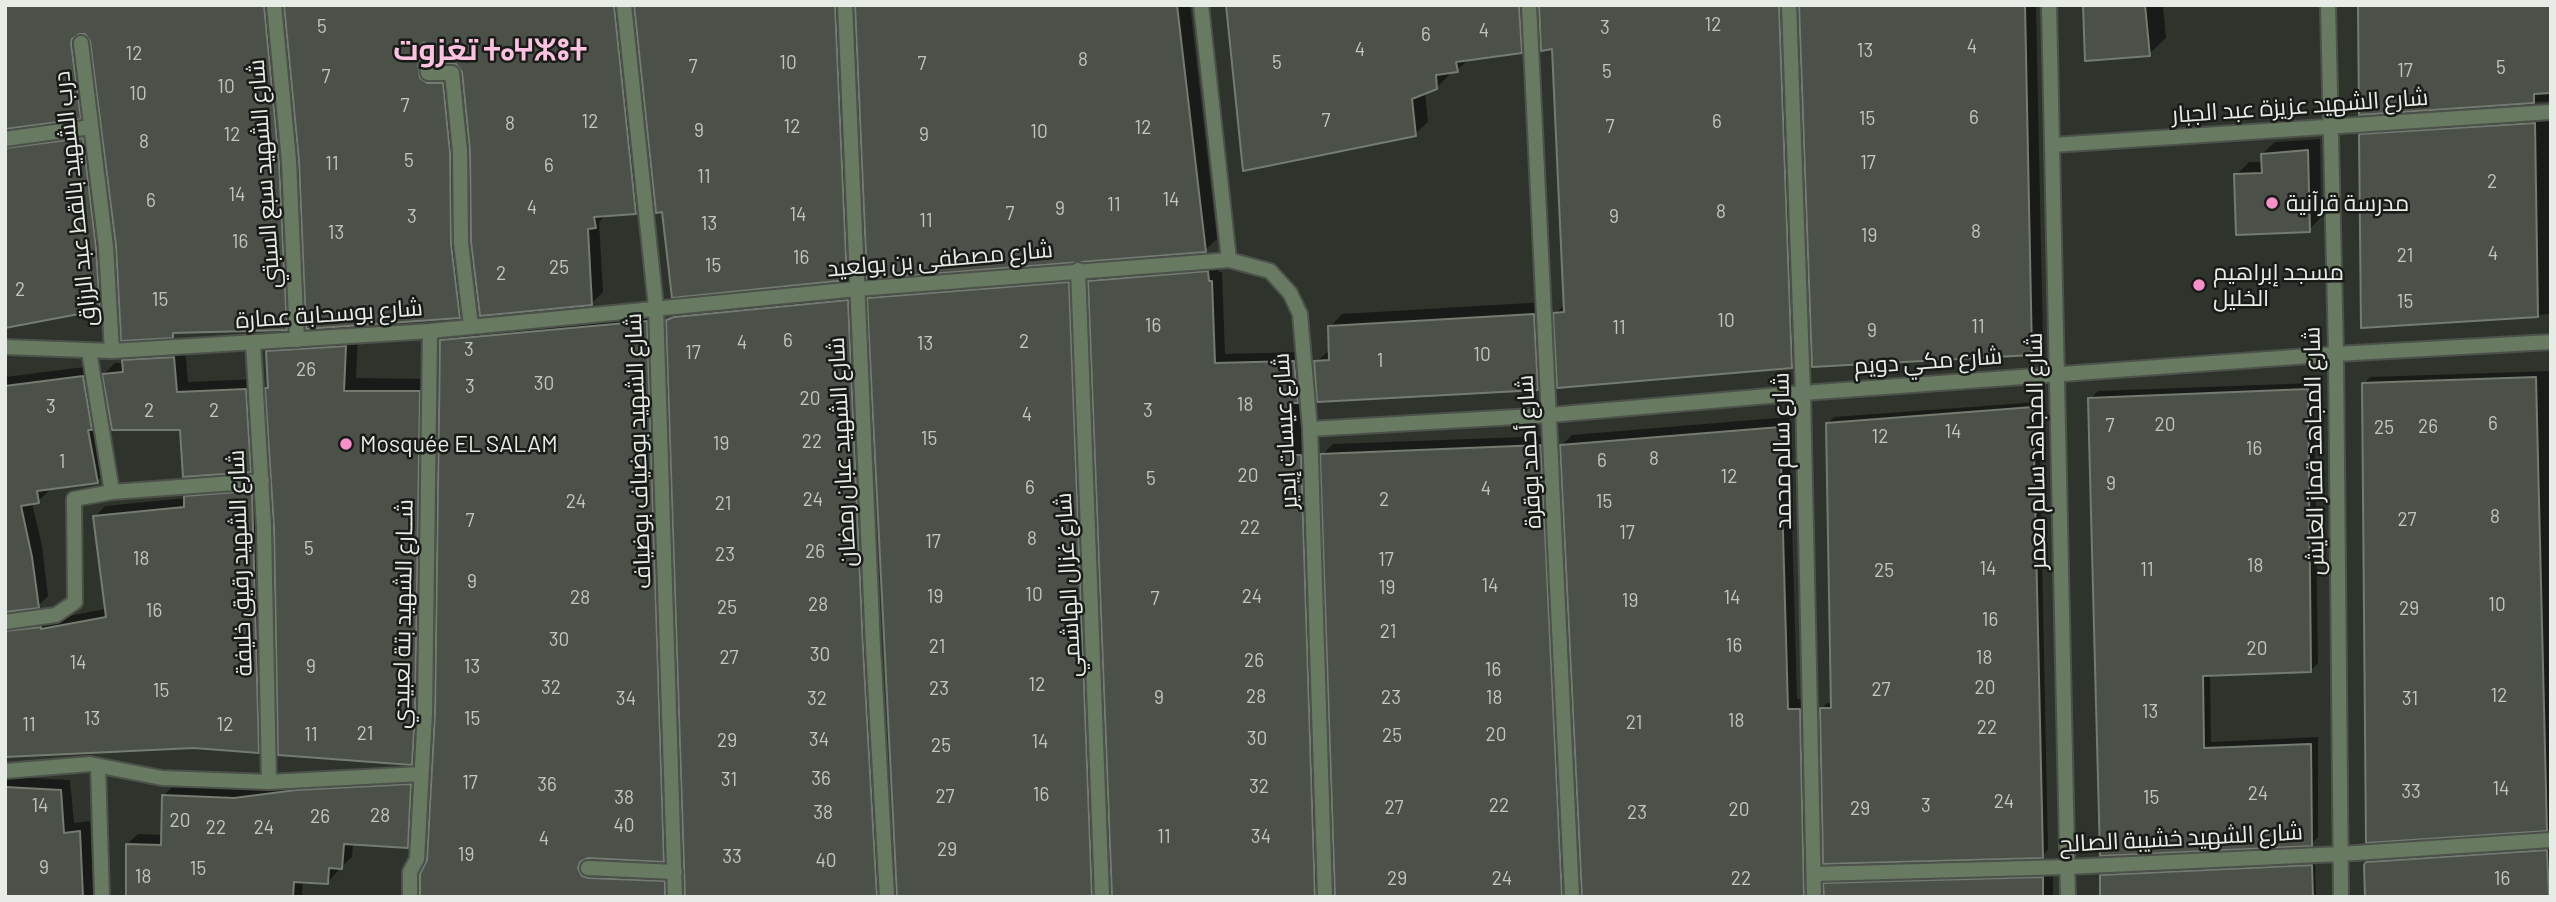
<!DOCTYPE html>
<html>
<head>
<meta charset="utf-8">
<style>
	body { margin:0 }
	#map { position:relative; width:2556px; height:902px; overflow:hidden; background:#2e342c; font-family:Barlow,sans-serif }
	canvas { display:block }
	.frame { position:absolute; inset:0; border:7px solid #e8ece7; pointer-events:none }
</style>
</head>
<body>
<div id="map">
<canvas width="2556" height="902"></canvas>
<div class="frame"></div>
</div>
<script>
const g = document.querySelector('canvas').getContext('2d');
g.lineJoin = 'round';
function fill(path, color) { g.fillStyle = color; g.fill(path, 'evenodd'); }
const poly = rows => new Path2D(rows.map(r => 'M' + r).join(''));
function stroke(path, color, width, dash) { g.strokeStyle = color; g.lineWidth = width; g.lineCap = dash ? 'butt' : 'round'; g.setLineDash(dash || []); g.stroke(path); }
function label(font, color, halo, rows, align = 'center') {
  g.font = font + ' Barlow,Cairo,"Noto Sans Tifinagh",sans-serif'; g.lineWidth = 5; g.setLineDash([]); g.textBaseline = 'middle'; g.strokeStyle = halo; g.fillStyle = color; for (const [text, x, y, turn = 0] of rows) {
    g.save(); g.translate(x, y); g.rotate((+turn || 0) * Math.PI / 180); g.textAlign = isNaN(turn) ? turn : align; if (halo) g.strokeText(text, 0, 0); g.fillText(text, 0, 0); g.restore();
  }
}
fill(poly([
	[5,5,277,5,298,317,286,329,177,331,172,336,117,246,92,41,86,33,83,33,92,105,80,117,7,127,10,134,94,127,111,296,99,308,5,326],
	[285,5,627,5,648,200,636,212,607,214,599,222,603,292,591,304,471,151,463,71,457,63,428,42,431,66,455,71,472,305,460,317,300,160],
	[635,5,847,5,859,267,847,279],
	[856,5,1190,5,1217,239,1205,250],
	[1228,5,1532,5,1533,39,1521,52,1469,59,1457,70,1449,72,1449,75,1436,88,1425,92,1428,122,1415,134],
	[1539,5,1778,5,1782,90,1795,90,1804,354,1792,367,1555,314,1566,303,1554,47,1542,49],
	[1812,5,2036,5,2043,342,2032,353],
	[2085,5,2163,5,2166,38,2149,54],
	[2551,5,2551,101,2361,113],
	[2551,112,2551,314,2363,327,2361,135,2372,124],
	[2320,139,2321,217,2309,230,2236,175,2249,162,2263,162,2262,154,2275,142],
	[1218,262,1219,272,1222,272,1225,354,1304,352,1300,398,1302,445,1311,445,1330,895,1336,896,1322,455,1333,444,1550,436,1577,895,1583,897,1562,445,1572,435,1789,417,1797,699,1810,699,1821,896,1825,896,1825,884,1836,874,2053,868,2053,897,421,897,428,860,436,712,441,340,452,330,657,312,674,850,664,860,588,857,592,866,675,871,682,896,686,896,668,320,678,310,858,290,892,895,898,897,884,646,869,299,880,288,1079,273,1107,895,1113,897,1090,281,1100,271],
	[1546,302,1550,376,1537,388,1316,362,1331,349,1330,327,1342,314],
	[358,334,356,378,432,379,425,750,412,763,275,528,268,352,281,339],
	[185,347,188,382,256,379,261,459,250,470,182,429,104,374,115,363,124,363,135,350],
	[93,366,107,471,97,481,48,488,49,491,38,501,32,503,42,546,48,596,38,606,6,611,7,617,51,619,106,609,95,516,105,506,186,498,196,487,262,482,269,741,258,751,194,746,8,755,5,759,5,377],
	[2551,371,2551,829,2368,841,2364,384,2370,377],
	[2314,383,2318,663,2310,671,2210,674,2211,742,2318,737,2318,837,2311,844,2101,854,2090,399,2098,391],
	[2039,402,2048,850,2042,856,1821,709,1827,703,1833,703,1828,423,1834,417],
	[5,760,10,769,10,777,70,780,74,823,90,821,94,897,5,897],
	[421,775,418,836,407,847,353,843,352,857,341,867,338,867,338,871,328,882,303,881,302,897,128,897,127,844,138,834,163,835,163,796,174,785,246,789,308,780],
	[2551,845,2551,897,2366,897,2366,865,2375,856],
	[2315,862,2316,897,2102,897,2102,876,2106,872]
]), '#0007');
const building = poly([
	[5,5,264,5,279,162,287,330,173,333,173,338,121,341,116,246,90,41,85,34,79,34,72,39,71,43,81,119,5,129,5,5],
	[284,5,614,5,636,214,594,217,596,228,588,229,592,305,480,316,471,242,470,151,462,72,456,64,436,63,433,47,424,42,416,49,420,78,427,83,443,83,450,152,451,244,460,318,306,329,299,161,284,5],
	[634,5,835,5,847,280,672,298,662,212,656,213,634,5],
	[855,5,1177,5,1206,252,867,279,855,5],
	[1226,5,1519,5,1522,53,1456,62,1458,72,1436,75,1437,89,1412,99,1416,136,1243,171,1226,5],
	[1539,5,1779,5,1792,368,1557,388,1553,313,1564,312,1552,49,1541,51,1539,5],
	[1799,5,2025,5,2032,355,1812,367,1799,5],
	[2083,5,2145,5,2150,56,2085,61,2083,5],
	[2358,5,2551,5,2551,93,2534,94,2534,103,2359,115,2358,5],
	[2535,123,2538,317,2361,328,2359,134,2535,123],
	[83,138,96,248,100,310,5,328,5,148,83,138],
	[2308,150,2310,232,2236,235,2234,174,2262,173,2261,154,2308,150],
	[1208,271,1209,281,1212,281,1215,363,1294,361,1298,403,1291,403,1293,455,1301,455,1315,897,1112,897,1088,281,1208,271],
	[1069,282,1092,897,897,897,867,298,1069,282],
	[848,300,863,647,877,897,685,897,666,320,674,317,848,300],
	[1534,314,1538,390,1317,402,1314,361,1329,360,1328,326,1534,314],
	[647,321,664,862,588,858,580,862,578,868,582,876,588,878,665,881,665,897,420,897,420,874,427,860,435,712,440,340,647,321],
	[346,346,344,391,420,391,415,712,412,765,278,755,274,528,265,388,268,388,266,351,346,346],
	[174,357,177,392,246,389,251,472,183,477,180,430,112,430,102,374,123,372,122,360,174,357],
	[83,376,92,430,88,430,98,483,37,491,39,503,21,506,32,557,39,608,5,612,5,386,83,376],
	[2536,377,2547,831,2366,843,2362,383,2536,377],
	[2308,389,2311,672,2203,676,2204,748,2311,744,2312,846,2100,856,2088,398,2308,389],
	[2033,407,2043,858,1823,864,1820,708,1831,708,1826,423,2033,407],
	[1780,427,1788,709,1800,709,1804,897,1582,897,1560,445,1780,427],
	[1541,445,1562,897,1335,897,1320,454,1541,445],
	[252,491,259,753,194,748,5,757,5,631,41,627,41,629,106,617,93,516,184,507,184,496,252,491],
	[411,784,408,848,344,844,342,869,329,868,328,884,294,882,293,897,126,897,126,844,161,845,162,795,234,798,296,790,411,784],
	[5,787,61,790,64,833,80,831,83,897,5,897,5,787],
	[2547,850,2549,897,2365,897,2364,865,2366,862,2547,850],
	[2312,865,2313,897,2100,897,2100,875,2312,865],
	[2043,877,2043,897,1824,897,1823,883,2043,877]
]);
fill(building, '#4b5148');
stroke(building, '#747b71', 2);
const minor = poly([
	[274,5,289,161,297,340],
	[624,5,656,307,675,897],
	[845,5,873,647,887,897],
	[1201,5,1229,260,1270,271,1290,293,1300,314,1310,429,1325,897],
	[1529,5,1572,897],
	[2049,5,2068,897],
	[2328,5,2336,354,2341,897],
	[81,43,106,247,112,351],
	[425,52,428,73,452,73,460,151,461,243,471,326],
	[5,139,91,127],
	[2053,145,2551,112],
	[1078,270,1102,897],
	[253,342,264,528,269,782],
	[5,347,112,351,430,331,857,289,1229,260],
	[89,351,112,492],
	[5,622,56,615,75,602,74,499,112,492,262,481],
	[98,766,102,897],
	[5,771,90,764,162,778,269,782,421,774],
	[588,868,675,872],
	[1814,874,2067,867,2340,854,2551,840],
	[410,897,410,872,417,859,425,712,430,331]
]);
const tertiary = poly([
	[1789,5,1803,393,1814,897],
	[1310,429,1550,415,1803,393,2336,354,2551,342]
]);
stroke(minor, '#4c514a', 18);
stroke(tertiary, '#4c514a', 18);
stroke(minor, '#697a62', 14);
stroke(tertiary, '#697a62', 14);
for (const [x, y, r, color] of [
	[2272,203,7,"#f990ca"],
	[2199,285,7,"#f990ca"],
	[346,444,7,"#f990ca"]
]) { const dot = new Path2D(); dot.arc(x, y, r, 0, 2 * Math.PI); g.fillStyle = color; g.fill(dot); stroke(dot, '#181b17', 2.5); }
label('19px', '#c1c5bf', null, [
	["12",1713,25],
	["5",322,27],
	["3",1605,28],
	["4",1484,31],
	["6",1426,35],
	["4",1972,47],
	["4",1360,50],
	["13",1865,51],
	["12",134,54],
	["8",1083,60],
	["10",788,63],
	["5",1277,63],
	["7",922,64],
	["7",693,67],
	["5",2501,68],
	["17",2405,71],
	["5",1607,72],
	["7",326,77],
	["10",226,87],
	["10",138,94],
	["7",405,106],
	["6",1974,118],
	["15",1867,119],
	["7",1326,121],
	["12",590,122],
	["6",1717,122],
	["8",510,124],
	["12",792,127],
	["7",1610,127],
	["12",1143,128],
	["9",699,131],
	["10",1039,132],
	["12",232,135],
	["9",924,135],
	["8",144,142],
	["5",409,161],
	["17",1868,163],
	["11",332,164],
	["6",549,166],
	["11",704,177],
	["2",2492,182],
	["14",237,195],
	["14",1171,200],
	["6",151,201],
	["11",1114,205],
	["4",532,208],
	["9",1060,209],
	["8",1721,212],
	["7",1010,214],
	["14",798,215],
	["3",412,217],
	["9",1614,217],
	["11",926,221],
	["13",709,224],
	["8",1976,232],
	["13",336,233],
	["19",1869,236],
	["16",240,242],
	["4",2493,254],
	["21",2405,256],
	["16",801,258],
	["15",713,266],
	["25",559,268],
	["2",501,274],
	["2",20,290],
	["15",160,300],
	["15",2405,302],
	["10",1726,321],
	["16",1153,326],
	["11",1978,327],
	["11",1619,328],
	["9",1872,331],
	["6",788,341],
	["2",1024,342],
	["4",742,343],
	["13",925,344],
	["3",469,350],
	["17",693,353],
	["10",1482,355],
	["1",1380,361],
	["26",306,370],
	["30",544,384],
	["3",470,387],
	["20",810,399],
	["18",1245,405],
	["3",51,407],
	["2",149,411],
	["2",214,411],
	["3",1148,411],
	["4",1027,415],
	["6",2493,424],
	["20",2165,425],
	["7",2110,426],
	["26",2428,427],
	["25",2384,428],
	["14",1953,432],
	["12",1880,437],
	["15",929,439],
	["22",812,442],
	["19",721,444],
	["16",2254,449],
	["8",1654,459],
	["6",1602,461],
	["1",62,462],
	["20",1248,476],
	["12",1729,477],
	["5",1151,479],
	["9",2111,484],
	["6",1030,488],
	["4",1486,489],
	["24",813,500],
	["2",1384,500],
	["24",576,502],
	["15",1604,502],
	["21",723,504],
	["8",2495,517],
	["27",2407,520],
	["7",470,521],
	["22",1250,528],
	["17",1627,533],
	["8",1032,539],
	["17",933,542],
	["5",309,549],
	["26",815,552],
	["23",725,555],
	["18",141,559],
	["17",1386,560],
	["18",2255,566],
	["14",1988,569],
	["11",2147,570],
	["25",1884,571],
	["9",472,582],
	["14",1490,586],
	["19",1387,588],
	["10",1034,595],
	["19",935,597],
	["24",1252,597],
	["28",580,598],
	["14",1732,598],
	["7",1155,599],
	["19",1630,601],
	["28",818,605],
	["10",2497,605],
	["25",727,608],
	["29",2409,609],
	["16",154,611],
	["16",1990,620],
	["21",1388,632],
	["30",559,640],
	["16",1734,646],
	["21",937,647],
	["20",2257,649],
	["30",820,655],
	["27",729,658],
	["18",1984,658],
	["26",1254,661],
	["14",78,663],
	["9",311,667],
	["13",472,667],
	["16",1493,670],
	["12",1037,685],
	["32",551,688],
	["20",1985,688],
	["23",939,689],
	["27",1881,690],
	["15",161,691],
	["12",2499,696],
	["28",1256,697],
	["9",1159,698],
	["23",1391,698],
	["18",1494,698],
	["34",626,699],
	["32",817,699],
	["31",2410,699],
	["13",2150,712],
	["13",92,719],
	["15",472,719],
	["18",1736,721],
	["21",1634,723],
	["11",29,725],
	["12",225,725],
	["22",1987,728],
	["21",365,734],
	["11",311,735],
	["20",1496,735],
	["25",1392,736],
	["30",1257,739],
	["34",819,740],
	["29",727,741],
	["14",1040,742],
	["25",941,746],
	["36",821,779],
	["31",729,780],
	["17",470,783],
	["36",547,785],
	["32",1259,787],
	["14",2501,789],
	["33",2411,792],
	["24",2258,794],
	["16",1041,795],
	["27",945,797],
	["38",624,798],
	["15",2151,798],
	["24",2004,802],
	["14",40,806],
	["22",1499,806],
	["3",1926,806],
	["27",1394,808],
	["29",1860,809],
	["20",1739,810],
	["38",823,813],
	["23",1637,813],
	["28",380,816],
	["26",320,817],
	["20",180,821],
	["40",624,826],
	["22",216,828],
	["24",264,828],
	["11",1164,837],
	["34",1261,837],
	["4",544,839],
	["29",947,850],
	["19",466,855],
	["33",732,857],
	["40",826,861],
	["9",44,868],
	["15",198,869],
	["18",143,877],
	["29",1397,879],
	["24",1502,879],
	["22",1741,879],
	["16",2502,879]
]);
label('23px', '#e8ece7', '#181b17', [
	["شارع الشهيد عزيزة عبد الجبار",2300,106,-4],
	["شارع الشهيد سبع السبتي",264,174,-94],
	["درب الشهيد بالقط عبد الرزاق",75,199,-96],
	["شارع مصطفى بن بولعيد",940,259,-5],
	["شارع بوسحابة عمارة",329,314,-4],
	["شارع مكي دويم",1928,361,-4],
	["شارع عيسات إيدير",1285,431,-93],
	["شارع الشهيد بوضياف بوضياف",638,451,-92],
	["شارع سالم محمد",1782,451,-91],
	["شارع المجاهد سالم معمر",2036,451,-91],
	["شارع المجاهد قماز العايش",2314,451,-91],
	["شارع الشهيد عبان رمضان",842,452,-93],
	["شارع أحمد بوقرة",1529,452,-93],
	["شارع الشهيد رقيق خليفة",240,563,-92],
	["شارع غزال الهاشمي",1068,585,-93],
	["شــارع الشهيد بتة لعبيدي",403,614,-89],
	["شارع الشهيد خشيبة الصالح",2181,838,-3]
]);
label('23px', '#e8ece7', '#181b17', [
	["مدرسة قرآنية",2286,203],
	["مسجد إبراهيم",2213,272],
	["الخليل",2213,298],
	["Mosquée EL SALAM",360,444]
], 'left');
label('bold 30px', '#fec2e1', '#181b17', [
	["تغزوت ⵜⴰⵖⵣⵓⵜ",490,50]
]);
</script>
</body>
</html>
